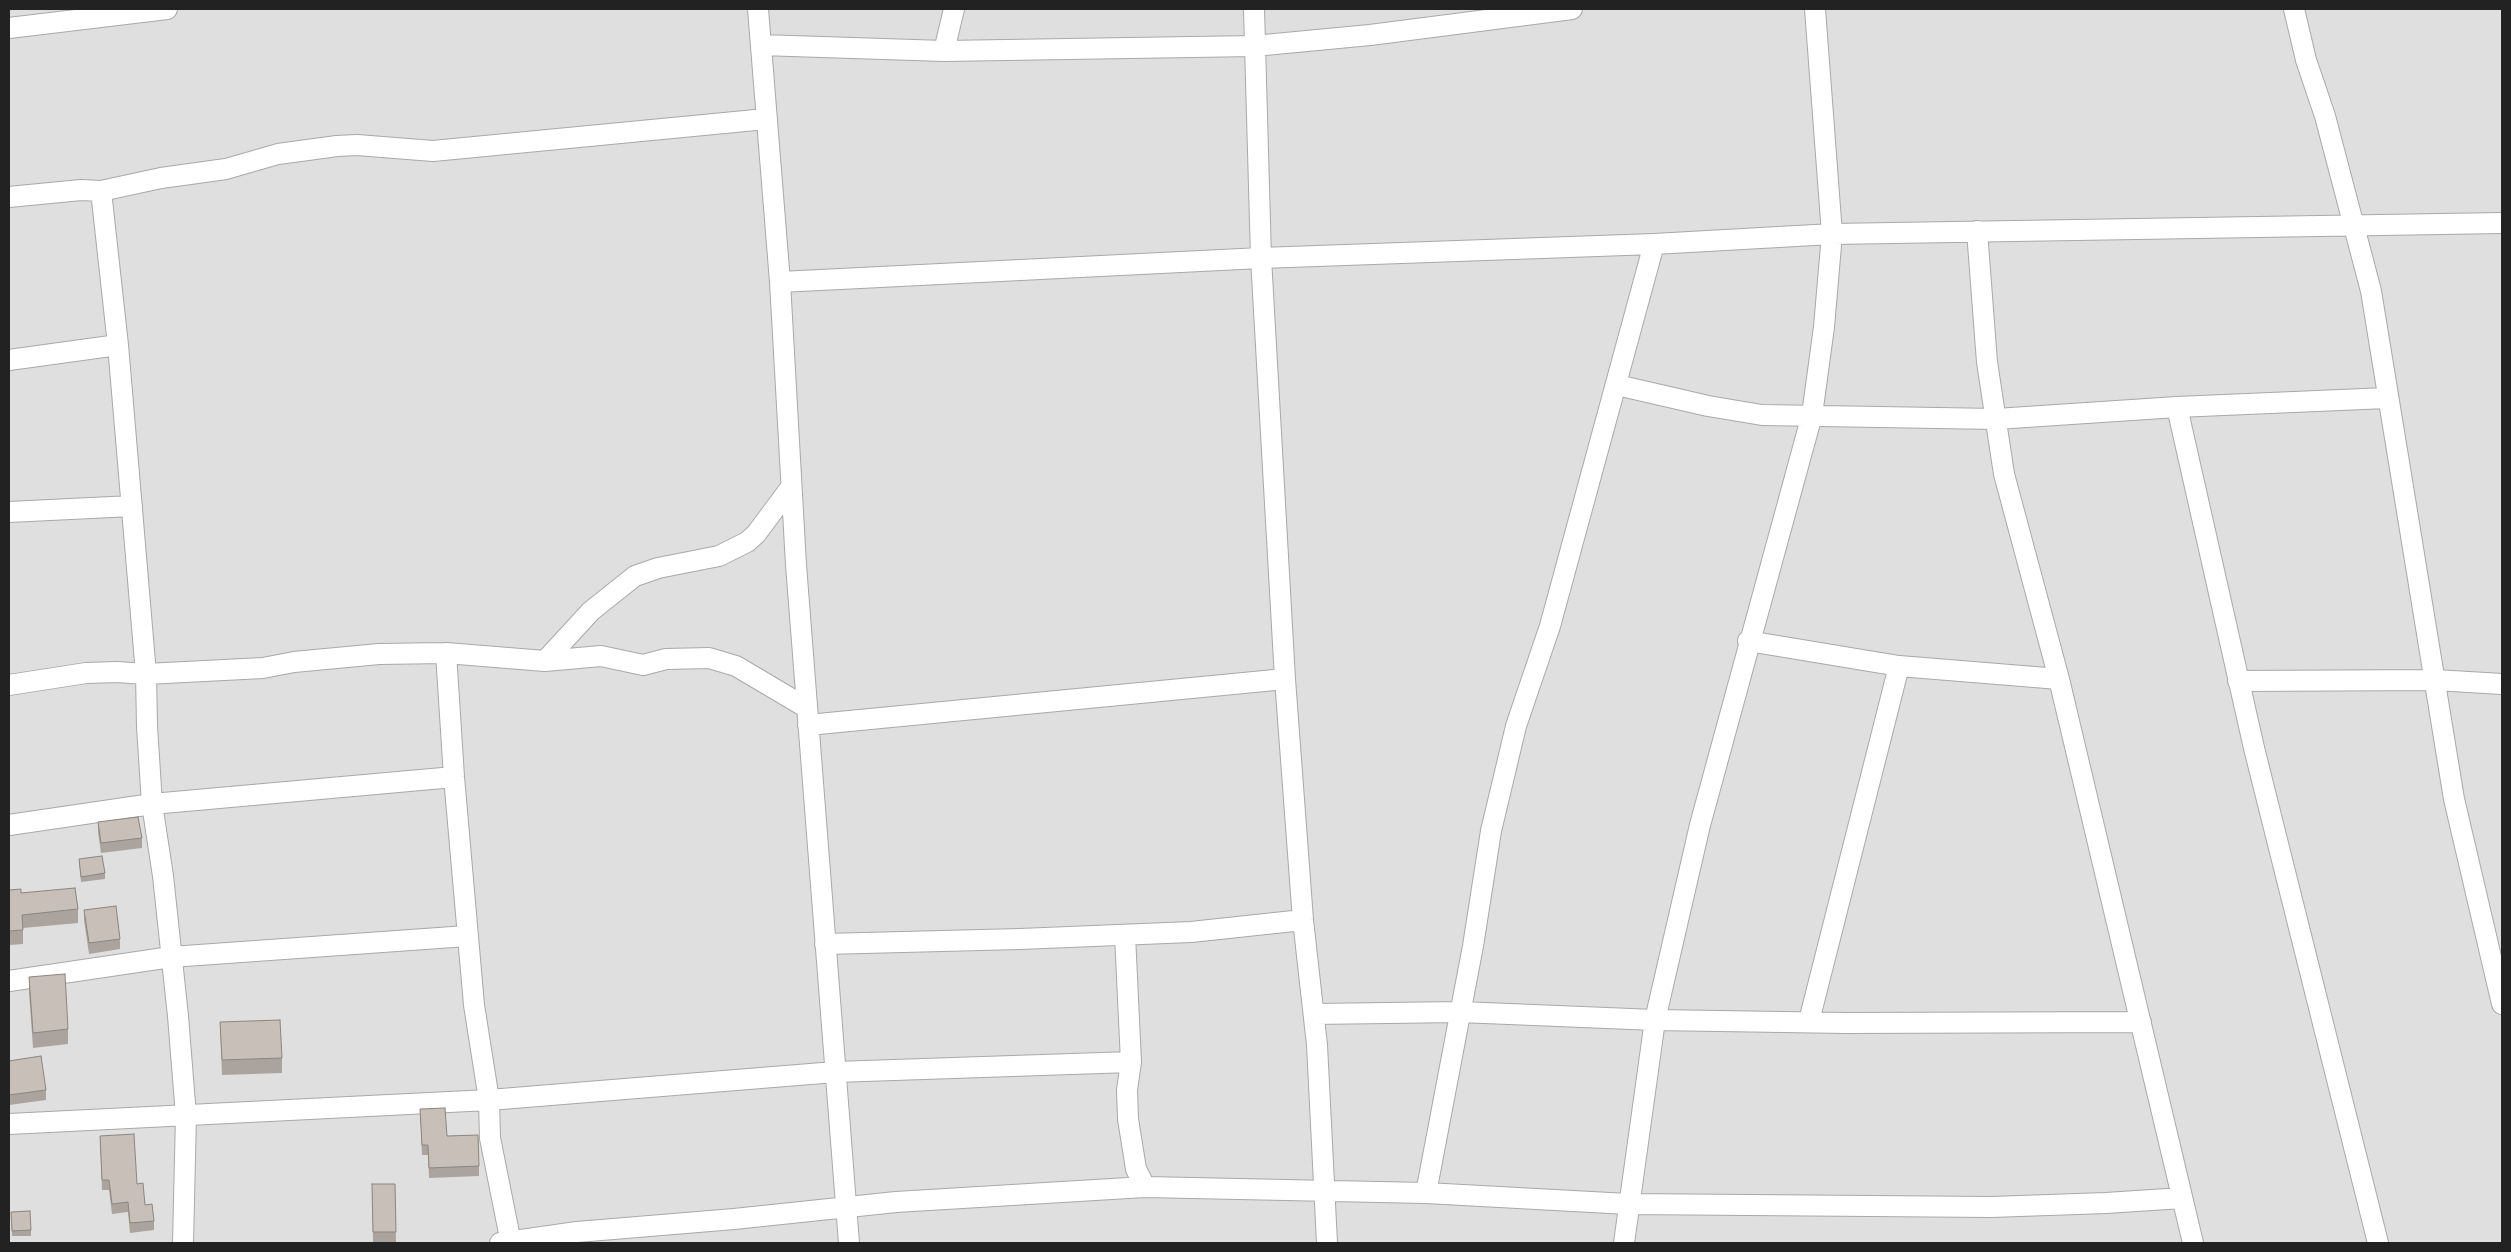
<!DOCTYPE html>
<html>
<head>
<meta charset="utf-8">
<style>
	body { margin:0 }
	#map { position:relative; width:2511px; height:1252px; overflow:hidden; background:#f2efe9; font-family:Overpass,sans-serif }
	canvas { display:block }
	.frame { position:absolute; inset:0; border:10px solid #222; pointer-events:none }
</style>
</head>
<body>
<div id="map">
<canvas width="2511" height="1252"></canvas>
<div class="frame"></div>
</div>
<script>
const g = document.querySelector('canvas').getContext('2d');
g.lineJoin = 'round';
function fill(path, color) { g.fillStyle = color; g.fill(path, 'evenodd'); }
const poly = rows => new Path2D(rows.map(r => 'M' + r).join(''));
function stroke(path, color, width, dash) { g.strokeStyle = color; g.lineWidth = width; g.lineCap = dash ? 'butt' : 'round'; g.setLineDash(dash || []); g.stroke(path); }
fill(poly([
	[9,9,2502,9,2502,1243,9,1243]
]), '#e0dfdf');
const minor = poly([
	[758,9,780,282,796,565,849,1243],
	[1254,9,1261,258,1285,679,1303,920,1317,1045,1327,1243],
	[2294,9,2306,60,2325,116,2371,291,2454,799,2502,1004],
	[9,28,167,9],
	[761,45,944,51,1254,46,1370,35,1572,9],
	[944,51,954,9],
	[9,197,81,190,101,191],
	[1977,231,1987,362,2004,474,2059,679,2193,1243],
	[780,282,1261,258,1654,244,1832,234,2502,223],
	[118,345,146,674,147,726,152,804,163,876,178,1016,186,1116,183,1243],
	[9,360,118,345,101,191,161,178,226,169,278,154,337,146,357,145,433,151,766,119],
	[1617,385,1708,406,1762,415,1996,419,2177,407,2387,398],
	[2177,407,2254,748,2378,1243],
	[9,512,132,506],
	[1748,641,1899,666],
	[446,653,454,777,474,1005,489,1100,490,1138,511,1243],
	[545,661,601,656,643,665,666,659,709,658,736,666,807,708],
	[2238,681,2435,680,2502,684],
	[9,685,86,673,117,672,146,674,263,668,294,662,379,654,446,653,545,661,591,611,635,576,658,568,719,556,747,542,756,534,791,487],
	[808,725,1285,679],
	[9,825,152,804,454,777],
	[1125,935,1131,1062,1127,1090,1128,1119,1136,1169,1145,1187],
	[825,944,1020,939,1191,932,1303,920],
	[9,981,171,957,467,936],
	[1314,1014,1460,1012,1655,1020,1846,1023,2141,1022],
	[1809,1021,1899,666,2059,679],
	[9,1124,489,1100,835,1072,1131,1062],
	[1426,1193,1473,946,1491,831,1516,726,1550,626,1654,244],
	[500,1243,577,1232,734,1219,896,1202,1145,1187,1426,1193,1628,1204,1991,1207,2106,1203,2182,1198],
	[1624,1243,1655,1020,1700,825,1812,415,1824,327,1832,234,1815,9]
]);
stroke(minor, '#a9a9a9', 22);
stroke(minor, '#fff', 20);
fill(poly([
	[98,822,142,838,142,848,101,853,98,832],
	[79,859,105,873,105,879,81,882],
	[9,890,21,893,78,909,78,923,23,928,23,944,9,945],
	[84,910,120,939,120,949,89,954,84,920],
	[29,977,68,1029,68,1044,33,1048,29,992],
	[220,1022,282,1058,282,1073,222,1075],
	[9,1061,46,1090,46,1100,9,1105],
	[420,1109,479,1166,479,1176,429,1178,428,1155,422,1155],
	[100,1136,137,1184,145,1205,154,1221,154,1230,130,1233,128,1212,112,1214,109,1190,102,1190],
	[372,1184,395,1184,396,1242,373,1242],
	[11,1212,31,1230,31,1236,12,1236]
]), '#aba49e');
const building = poly([
	[138,817,142,838,101,843,98,822,138,817],
	[102,856,105,873,81,877,79,859,102,856],
	[75,888,78,909,22,915,23,930,9,931,9,890,21,889,21,893,75,888],
	[116,906,120,939,89,943,84,910,116,906],
	[65,974,68,1029,33,1033,29,977,65,974],
	[280,1020,282,1058,222,1060,220,1022,280,1020],
	[41,1056,46,1090,9,1095,9,1061,41,1056],
	[445,1108,447,1136,478,1135,479,1166,429,1168,428,1145,422,1145,420,1109,445,1108],
	[134,1134,137,1184,143,1183,145,1205,152,1204,154,1221,130,1223,128,1202,112,1204,109,1180,102,1180,100,1136,134,1134],
	[372,1184,395,1184,396,1232,373,1232,372,1184],
	[30,1211,31,1230,12,1231,11,1212,30,1211]
]);
fill(building, '#c7bfb8');
stroke(building, '#8b8681', 1);
</script>
</body>
</html>
